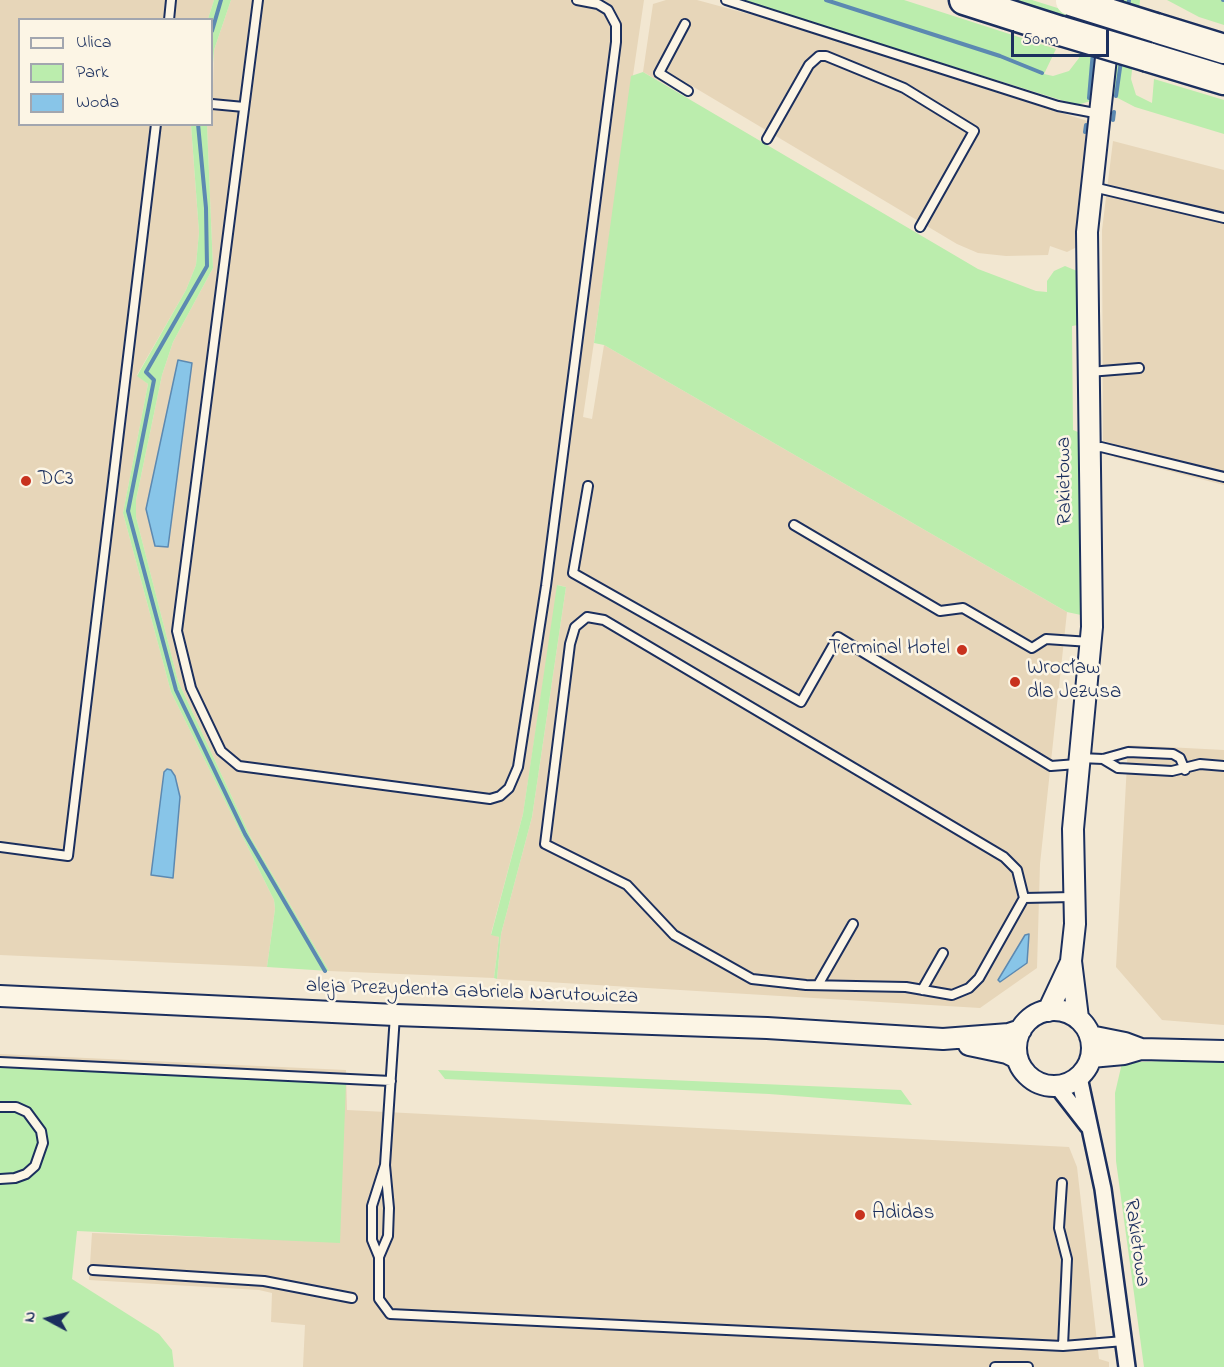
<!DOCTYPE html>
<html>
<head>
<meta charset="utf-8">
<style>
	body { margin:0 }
	#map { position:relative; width:1224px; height:1367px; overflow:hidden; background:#f2e7d1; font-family:"Indie Flower",sans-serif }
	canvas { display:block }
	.legend { position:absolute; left:18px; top:18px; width:195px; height:108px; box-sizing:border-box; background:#fcf5e5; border:2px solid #a2a6af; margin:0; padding:8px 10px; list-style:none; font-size:18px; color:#1b2f5e }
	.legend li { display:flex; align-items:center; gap:12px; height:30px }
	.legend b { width:30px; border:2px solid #a2a6af }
	.north { position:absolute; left:18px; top:1289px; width:60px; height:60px; -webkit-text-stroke:4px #fcf5e5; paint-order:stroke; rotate:277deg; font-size:16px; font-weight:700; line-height:24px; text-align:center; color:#1b2f5e }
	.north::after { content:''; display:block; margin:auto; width:21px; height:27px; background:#1b2f5e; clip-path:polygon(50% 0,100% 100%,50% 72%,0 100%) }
	.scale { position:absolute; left:1011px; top:30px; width:98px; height:27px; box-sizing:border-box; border:3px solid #1b2f5e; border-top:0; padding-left:8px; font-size:18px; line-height:21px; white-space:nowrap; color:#1b2f5e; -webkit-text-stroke:4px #fcf5e5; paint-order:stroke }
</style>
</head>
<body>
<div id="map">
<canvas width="1224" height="1367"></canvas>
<ul class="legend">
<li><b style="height:8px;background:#fcf5e5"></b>Ulica</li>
<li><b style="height:16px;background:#bbedad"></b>Park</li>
<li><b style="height:16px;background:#88c5e8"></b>Woda</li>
</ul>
<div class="north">N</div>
<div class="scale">50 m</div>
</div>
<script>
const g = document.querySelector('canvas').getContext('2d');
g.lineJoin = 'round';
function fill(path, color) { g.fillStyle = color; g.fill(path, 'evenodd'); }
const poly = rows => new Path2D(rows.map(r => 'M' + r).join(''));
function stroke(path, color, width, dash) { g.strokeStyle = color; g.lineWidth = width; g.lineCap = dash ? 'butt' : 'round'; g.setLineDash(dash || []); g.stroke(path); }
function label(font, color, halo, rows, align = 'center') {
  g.font = font + ' "Indie Flower",sans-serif'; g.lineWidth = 5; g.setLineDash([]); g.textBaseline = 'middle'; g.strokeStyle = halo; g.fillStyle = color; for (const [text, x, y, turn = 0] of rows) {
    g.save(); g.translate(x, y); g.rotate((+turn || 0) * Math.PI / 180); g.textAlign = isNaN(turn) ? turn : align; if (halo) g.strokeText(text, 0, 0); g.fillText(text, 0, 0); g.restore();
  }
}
fill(poly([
	[0,0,214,0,208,19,20,20,20,124,191,125,199,232,196,265,186,290,137,375,148,384,123,513,171,692,274,900,275,909,267,967,0,955],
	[231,0,644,0,583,417,592,419,604,345,1067,612,1040,864,1037,968,980,1008,497,979,501,934,532,817,566,587,558,585,523,814,491,934,499,937,494,978,329,971,251,838,178,681,136,517,136,500,162,375,173,342,213,268,207,125,212,124,214,50],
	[666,0,697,0,804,29,1025,98,1029,103,1091,122,1079,246,1067,252,1050,246,1048,255,1006,256,978,253,957,244,692,86,686,96,643,72,653,4],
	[1113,141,1224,170,1224,485,1114,457,1114,444,1103,441,1102,230],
	[1128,745,1224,750,1224,1025,1162,1020,1116,967],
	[0,1054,346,1070,347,1110,1069,1147,1077,1167,1099,1359,1109,1362,1109,1367,303,1367,305,1325,271,1322,272,1293,259,1290,89,1280,92,1233,255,1239,70,1094,0,1367]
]), '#e7d6b9');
fill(poly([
	[214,0,231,0,214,50,212,77,212,20,208,19],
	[738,0,904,0,1056,49,1044,74,1053,76,1069,71,1079,58,1086,0,1107,0,1095,96,1091,101,1077,105],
	[999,0,1032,0,1067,11,1064,20],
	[1119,0,1140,0,1131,79,1136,95,1152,103,1154,79,1224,100,1224,134,1135,107,1112,95,1110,90],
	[1167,0,1224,0,1224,25,1199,17],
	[643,72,978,269,1036,291,1047,292,1047,281,1054,271,1065,266,1077,271,1080,312,1078,325,1072,326,1073,430,1078,432,1081,615,1067,612,604,345,594,343,631,76],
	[191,125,207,125,213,268,173,342,162,375,136,500,136,517,178,681,251,838,329,971,267,967,275,909,274,900,171,692,123,513,148,384,137,376,186,290,196,265,199,232],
	[557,585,566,587,532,817,501,934,497,979,494,978,499,937,491,935,523,814],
	[1161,1061,1224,1061,1224,1367,1144,1367,1116,1161,1115,1093,1122,1063],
	[0,1066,346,1082,340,1243,77,1231,72,1279,159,1334,172,1350,174,1367,0,1367],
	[438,1070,901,1090,912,1105,769,1094,445,1079]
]), '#bbedad');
const water = poly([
	[178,360,192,363,168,547,155,546,146,509,178,360],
	[167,769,171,770,175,776,180,797,173,878,151,875,164,772,167,769],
	[1029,934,1027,963,1000,982,998,980,1025,935,1029,934]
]);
fill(water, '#88c5e8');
stroke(water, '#5c89b1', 1.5);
stroke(poly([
	[826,0,1000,56,1042,73],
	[1223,0,1224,0],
	[1128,9,1129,0],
	[212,31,221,0],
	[1116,96,1121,61],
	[1089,98,1093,51],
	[1113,120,1114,112],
	[198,124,206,208,207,266,146,372,154,380,128,511,176,690,245,834,325,971],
	[1085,132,1086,125]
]), '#5c89b1', 4);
const service = poly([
	[258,0,177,631,191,688,221,751,239,766,490,799,500,796,509,788,518,767,546,586,616,42,616,25,608,10,598,4,577,0],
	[726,0,1058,106,1100,114],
	[169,20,171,0],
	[685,24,659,73,688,91],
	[212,104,244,107],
	[767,139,809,65,819,56,826,56,904,88,974,131,920,227],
	[1093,187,1224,218],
	[1089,372,1139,368],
	[1091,448,1101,447,1224,477],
	[588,486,573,573,801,702,838,637,1051,766,1077,764],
	[794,525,940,611,963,608,1032,648,1046,639,1090,642],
	[1080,758,1103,759,1128,752,1173,754,1180,758,1185,770],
	[1103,759,1118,768,1172,771,1200,764,1224,766],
	[0,847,68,856,156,124],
	[1024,898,1017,870,1004,857,604,620,587,617,575,627,570,644,545,844,627,885,674,935,752,979,806,985,906,987,952,995,969,988,979,978,1024,898,1073,897],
	[818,985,853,924],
	[922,990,943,953],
	[0,1062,391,1081],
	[0,1107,16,1107,27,1112,41,1131,43,1143,35,1166,26,1174,15,1178,0,1179],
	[385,1165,372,1206,372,1240,379,1257,379,1299,390,1314,1063,1346,1124,1341],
	[1062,1183,1059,1228,1067,1259,1063,1346],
	[379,1257,388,1236,389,1208,385,1165,395,1015],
	[93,1270,264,1281,352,1298],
	[995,1367,1028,1367]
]);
const minor = poly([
	[1079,1077,1103,1189,1127,1367],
	[1057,1086,1088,1126]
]);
const tertiary = poly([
	[0,996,395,1015,767,1028,943,1039,1009,1034,1021,1030],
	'1016 1048a38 38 0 1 1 76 0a38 38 0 1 1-76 0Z',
	[1048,1011,1070,964],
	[1078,1018,1071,961,1075,924,1073,829,1092,627,1087,232,1112,3],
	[1090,1036,1125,1043,1141,1049],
	[969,1045,1007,1053,1017,1058],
	[1091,1057,1124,1054,1141,1049,1224,1051]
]);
const motorway = poly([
	[964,0,1061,31],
	[1156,28,1224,49],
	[1148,57,1224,80]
]);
stroke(service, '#1b2f5e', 12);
stroke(minor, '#1b2f5e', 20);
stroke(tertiary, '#1b2f5e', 24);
stroke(motorway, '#1b2f5e', 33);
stroke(service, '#fcf5e5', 8);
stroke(minor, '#fcf5e5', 15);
stroke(tertiary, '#fcf5e5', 20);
stroke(motorway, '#fcf5e5', 28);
const motorwayBridge = poly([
	[1070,1,1156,28],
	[1061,31,1148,57]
]);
stroke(motorwayBridge, '#1b2f5e', 33, []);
stroke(motorwayBridge, '#fcf5e5', 28);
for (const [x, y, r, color] of [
	[26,481,6,"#c8321e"],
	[962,650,6,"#c8321e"],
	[1015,682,6,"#c8321e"],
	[860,1215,6,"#c8321e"]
]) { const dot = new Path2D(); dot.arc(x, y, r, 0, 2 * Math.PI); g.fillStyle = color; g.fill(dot); stroke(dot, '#fcf5e5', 2); }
label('21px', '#1b2f5e', '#fcf5e5', [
	["DC3",38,481],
	["Terminal Hotel",950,650,"right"],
	["Wrocław",1027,670],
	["dla Jezusa",1027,694],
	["Adidas",872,1215]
], 'left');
label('21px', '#1b2f5e', '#fcf5e5', [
	["Rakietowa",1066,481,-91],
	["aleja Prezydenta Gabriela Narutowicza",472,993,2],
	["Rakietowa",1135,1243,82]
]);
</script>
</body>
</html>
